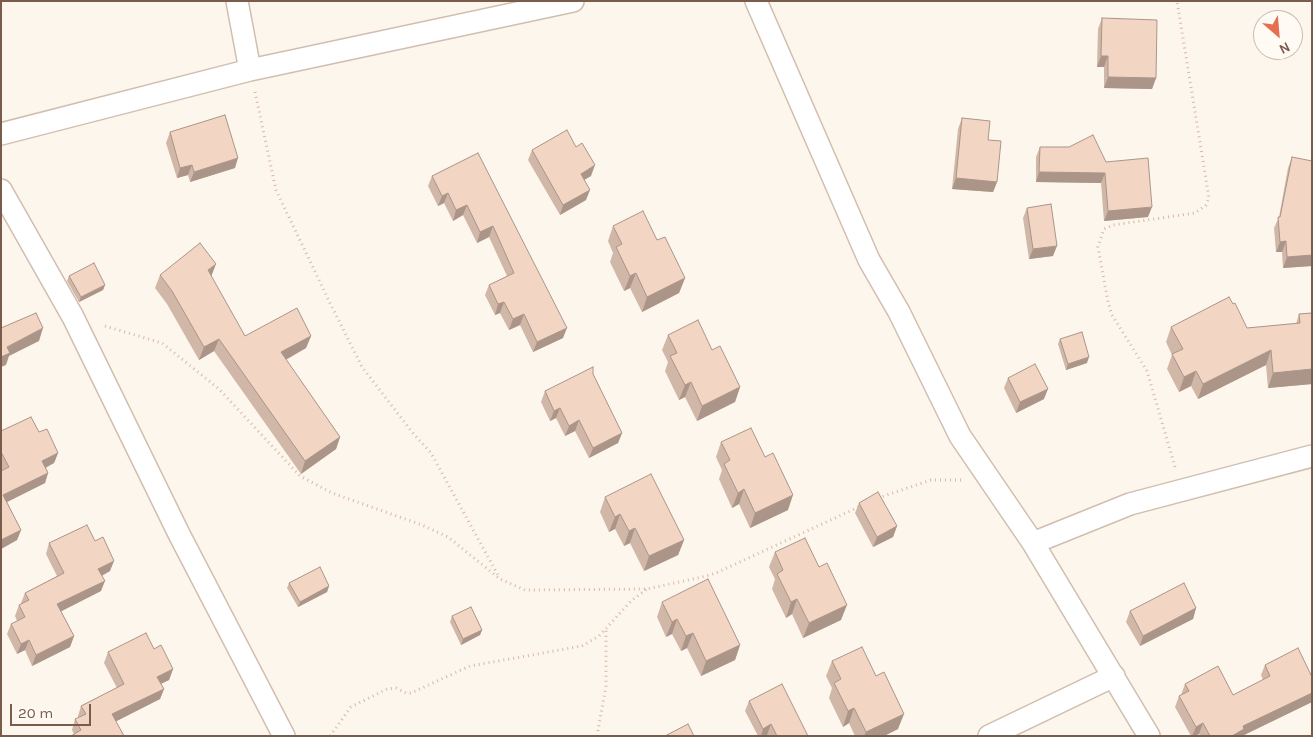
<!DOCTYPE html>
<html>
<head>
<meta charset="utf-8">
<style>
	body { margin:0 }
	#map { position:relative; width:1313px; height:737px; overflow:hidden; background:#fdf6ec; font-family:Karla,sans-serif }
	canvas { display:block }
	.frame { position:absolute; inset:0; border:2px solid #7a5c4d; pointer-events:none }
	.north { position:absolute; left:1253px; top:10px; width:50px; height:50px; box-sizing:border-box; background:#fffaf3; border:1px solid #cabbb1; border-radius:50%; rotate:153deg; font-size:14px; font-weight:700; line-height:20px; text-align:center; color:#7a5c4d }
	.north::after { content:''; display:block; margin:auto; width:18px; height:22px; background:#e76f51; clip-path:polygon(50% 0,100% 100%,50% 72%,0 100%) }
	.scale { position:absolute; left:10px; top:704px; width:81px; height:22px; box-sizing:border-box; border:2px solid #7a5c4d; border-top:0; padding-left:6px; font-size:15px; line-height:18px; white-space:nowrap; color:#7a5c4d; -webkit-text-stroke:4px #fffaf3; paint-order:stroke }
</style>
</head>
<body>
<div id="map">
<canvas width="1313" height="737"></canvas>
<div class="frame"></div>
<div class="north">N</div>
<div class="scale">20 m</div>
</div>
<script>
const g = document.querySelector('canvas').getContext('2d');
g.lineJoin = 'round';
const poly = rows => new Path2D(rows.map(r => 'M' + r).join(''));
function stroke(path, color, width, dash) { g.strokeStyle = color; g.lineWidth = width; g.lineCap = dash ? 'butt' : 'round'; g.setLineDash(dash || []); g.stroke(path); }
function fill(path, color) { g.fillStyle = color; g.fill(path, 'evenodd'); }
const street = poly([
	[237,1,250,70],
	[756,1,869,260,899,312,960,436,1033,543,1149,736],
	[1,134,250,70,573,1],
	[1,190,73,317,179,534,284,736],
	[1033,543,1130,504,1312,456],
	[989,736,1114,676]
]);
stroke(street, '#d1beb0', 24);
stroke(poly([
	[255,92,276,190,329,301,362,367,412,432,431,453,499,577],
	[105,326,162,343,219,389,300,476,332,493,422,525,448,537,500,579,525,590,647,589,702,577,716,573,861,506],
	[1175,467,1147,371,1112,315,1108,302,1098,247,1104,229,1113,225,1195,213,1206,205,1209,198,1177,1],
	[878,498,931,480,961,480],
	[330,736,351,707,387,689,396,688,406,693,411,693,470,666,582,646,599,636,631,601,647,589],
	[597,736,606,686,606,629]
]), '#d9b8a5', 3, [1, 4]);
stroke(street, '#fff', 21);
fill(poly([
	[1102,18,1156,78,1152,89,1104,88,1104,67,1097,67,1098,29],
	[962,118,988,140,997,182,993,192,952,189,958,129],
	[170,132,235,168,190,182,188,175,177,178,166,143],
	[1040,147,1106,162,1148,217,1104,221,1101,183,1036,182,1036,157],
	[532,150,591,176,584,180,586,200,560,215,528,160],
	[478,153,563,338,533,352,520,325,509,330,500,313,495,315,485,295,489,285,507,276,489,237,477,243,463,215,453,221,444,203,438,206,428,186,432,176],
	[1292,157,1312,266,1283,268,1282,252,1276,252,1274,228,1279,217,1288,168],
	[1027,208,1053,256,1029,259,1023,218],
	[613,226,657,240,685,278,679,293,642,312,630,288,624,291,610,262,613,253,608,241],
	[160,275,211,277,245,336,311,336,306,348,286,360,340,437,336,449,301,474,214,351,199,360,167,304,155,288],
	[69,276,105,285,103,290,79,302,67,281],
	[1312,313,1312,384,1268,388,1266,365,1198,399,1191,386,1179,392,1167,369,1172,355,1166,342,1171,327,1247,328,1296,324,1299,314],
	[668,335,712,350,740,387,735,402,697,421,685,397,679,400,665,371,668,362,662,350],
	[1060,339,1087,363,1066,370,1058,344],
	[593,374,622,433,618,443,589,458,575,431,565,436,556,418,550,421,541,402,545,391],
	[1008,378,1044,399,1016,413,1004,388],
	[1,431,39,432,58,453,54,463,46,468,48,473,45,483,7,502,21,530,17,540,1,549],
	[721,442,788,510,750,528,739,504,732,508,719,479,722,470,716,457],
	[605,497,684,540,678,555,644,571,630,543,624,546,615,529,609,532,600,512],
	[859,503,897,526,893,537,873,547,855,513],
	[49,543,110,571,102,576,101,591,61,611,74,636,70,647,32,666,25,650,17,654,7,634,11,624,17,621,15,616,19,605,21,604,21,603,25,593,57,576,46,554],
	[775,552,841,620,803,638,792,614,786,618,772,589,775,579,769,567],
	[289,583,329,586,327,592,298,607,287,588],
	[662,602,740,645,735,660,701,676,687,648,681,651,672,634,666,637,657,617],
	[1196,608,1193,619,1140,646,1126,622,1130,611],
	[452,616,482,630,480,635,461,645,450,622],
	[154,649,173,669,169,680,161,684,164,689,160,699,116,721,74,734,72,730,75,719,78,718,78,716,81,706,117,688,104,663,108,652],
	[832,661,898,729,884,736,855,736,849,723,843,727,829,698,832,688,826,676],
	[1265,665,1312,677,1312,702,1242,736,1200,736,1199,734,1195,736,1191,736,1175,707,1179,696,1181,695,1185,684,1233,695,1263,680,1261,675],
	[749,701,808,736,768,736,767,735,758,736,745,711]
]), '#d1b7a8');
fill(poly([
	[1101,56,1108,56,1104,67,1097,67],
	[1108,77,1156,78,1152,89,1104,88],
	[238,158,235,168,190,182,194,172],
	[192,165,188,175,177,178,180,168],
	[595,165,591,176,577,184,581,174],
	[1039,172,1105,173,1101,183,1036,182],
	[956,178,997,182,993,192,952,189],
	[590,190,586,200,560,215,563,205],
	[448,193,444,203,438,206,442,196],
	[467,205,463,215,453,221,456,210],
	[1152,207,1148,217,1104,221,1108,211],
	[493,226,489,237,477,243,480,232],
	[1286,241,1282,252,1276,252,1280,242],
	[1057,246,1053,256,1029,259,1033,249],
	[1312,255,1312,266,1283,268,1287,257],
	[216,264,211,277,208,270],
	[636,273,630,288,624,291,630,276],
	[685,278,679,293,642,312,647,297],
	[105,285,103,290,79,302,81,297],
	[504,302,500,313,495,315,498,304],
	[524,314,520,325,509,330,513,319],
	[43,328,39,341,9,356,6,365,1,367,1,357,7,347],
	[567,328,563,338,533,352,537,342],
	[311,336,306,348,276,365,281,352],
	[219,339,214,351,199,360,204,347],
	[1271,350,1266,365,1198,399,1203,384],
	[1089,357,1087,363,1066,370,1068,364],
	[1312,369,1312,384,1268,388,1273,373],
	[1196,371,1191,386,1179,392,1184,377],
	[691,382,685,397,679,400,685,385],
	[740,387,735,402,697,421,702,406],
	[1048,389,1044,399,1016,413,1020,402],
	[560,408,556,418,550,421,554,411],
	[579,420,575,431,565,436,569,426],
	[622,433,618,443,589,458,593,448],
	[340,437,336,449,301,474,305,461],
	[58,453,54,463,38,471,42,461],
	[48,473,45,483,1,505,3,495],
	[744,489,739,504,732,508,738,493],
	[793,495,788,510,750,528,755,513],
	[620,514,615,529,609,532,615,517],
	[897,526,893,537,873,547,877,537],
	[635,528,630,543,624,546,629,531],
	[21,530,17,540,1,549,1,540],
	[684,540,678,555,644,571,649,556],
	[114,561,110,571,95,579,98,569],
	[105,581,101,591,54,615,57,604],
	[329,586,327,592,298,607,300,602],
	[797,599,792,614,786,618,791,602],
	[847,605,841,620,803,638,809,623],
	[1196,608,1193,619,1140,646,1143,636],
	[677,619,672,634,666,637,672,622],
	[482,630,480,635,461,645,463,639],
	[693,633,687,648,681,651,686,636],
	[74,636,70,647,32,666,36,655],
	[29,640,25,650,17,654,21,644],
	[740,645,735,660,701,676,706,661],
	[173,669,169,680,154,687,157,677],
	[164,689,160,699,109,725,112,714],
	[1312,693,1312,702,1242,736,1232,736,1243,726],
	[854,708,849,723,843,727,848,711],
	[904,714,898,729,884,736,864,736,866,732],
	[1203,723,1199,734,1195,736,1192,736,1196,727],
	[771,724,767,735,761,736,763,729]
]), '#aa9588');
const building = poly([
	[1102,18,1157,20,1156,78,1108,77,1108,56,1101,56,1102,18],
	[225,115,238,158,194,172,192,165,180,168,170,132,225,115],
	[962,118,990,121,988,140,1001,141,997,182,956,178,962,118],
	[567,130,576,147,582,143,595,165,581,174,590,190,563,205,532,150,567,130],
	[1093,135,1106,162,1148,158,1152,207,1108,211,1105,173,1039,172,1040,147,1069,147,1093,135],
	[478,153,567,328,537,342,524,314,513,319,504,302,498,304,489,285,514,273,493,226,480,232,467,205,456,210,448,193,442,196,432,176,478,153],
	[1292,157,1312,161,1312,255,1287,257,1286,241,1280,242,1278,217,1280,217,1292,157],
	[1051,204,1057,246,1033,249,1027,208,1051,204],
	[643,211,657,240,665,237,685,278,647,297,636,273,630,276,616,247,622,244,613,226,643,211],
	[200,243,216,264,208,270,245,336,297,308,311,336,281,352,340,437,305,461,219,339,204,347,172,291,160,275,200,243],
	[94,263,105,285,81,297,69,276,94,263],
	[1229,297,1233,304,1235,303,1247,328,1300,323,1299,314,1312,313,1312,369,1273,373,1271,350,1203,384,1196,371,1184,377,1172,354,1183,349,1171,327,1229,297],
	[36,313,43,328,7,347,10,353,1,357,1,328,36,313],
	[698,320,712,350,720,346,740,387,702,406,691,382,685,385,670,356,677,353,668,335,698,320],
	[1082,332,1089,357,1068,364,1060,339,1082,332],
	[1035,364,1048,389,1020,402,1008,378,1035,364],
	[593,367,593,374,622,433,593,448,579,420,569,426,560,408,554,411,545,391,593,367],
	[31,417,39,432,47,429,58,453,42,461,48,473,3,495,21,530,1,540,1,471,9,467,1,452,1,431,31,417],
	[751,428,765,457,773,453,793,495,755,513,744,489,738,493,724,464,730,460,721,442,751,428],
	[651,474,684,540,649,556,635,528,629,531,620,514,615,517,605,497,651,474],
	[878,492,897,526,877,537,859,503,878,492],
	[87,525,95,541,103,537,114,561,98,569,105,581,57,604,74,636,36,655,29,640,21,644,11,624,25,617,19,605,29,600,25,593,64,573,49,543,87,525],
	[805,538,819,567,827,563,847,605,809,623,797,599,791,602,777,574,783,570,775,552,805,538],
	[320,567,329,586,300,602,289,583,320,567],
	[708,579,740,645,706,661,693,633,686,636,677,619,672,622,662,602,708,579],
	[1184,583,1196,608,1143,636,1130,611,1184,583],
	[471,607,482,630,463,639,452,616,471,607],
	[146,633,154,649,161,645,173,669,157,677,164,689,112,714,124,736,71,736,81,730,75,719,86,714,81,706,124,684,108,652,146,633],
	[862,647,876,676,884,672,904,714,866,732,854,708,848,711,834,683,841,679,832,661,862,647],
	[1298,648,1312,677,1312,693,1243,726,1244,729,1232,736,1210,736,1203,723,1196,727,1179,696,1189,691,1185,684,1218,666,1233,695,1270,676,1265,665,1298,648],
	[782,684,808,736,777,736,771,724,763,729,749,701,782,684],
	[688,724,694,736,665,736,688,724]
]);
fill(building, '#f3d5c3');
stroke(building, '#aa9588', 1);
</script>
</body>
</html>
